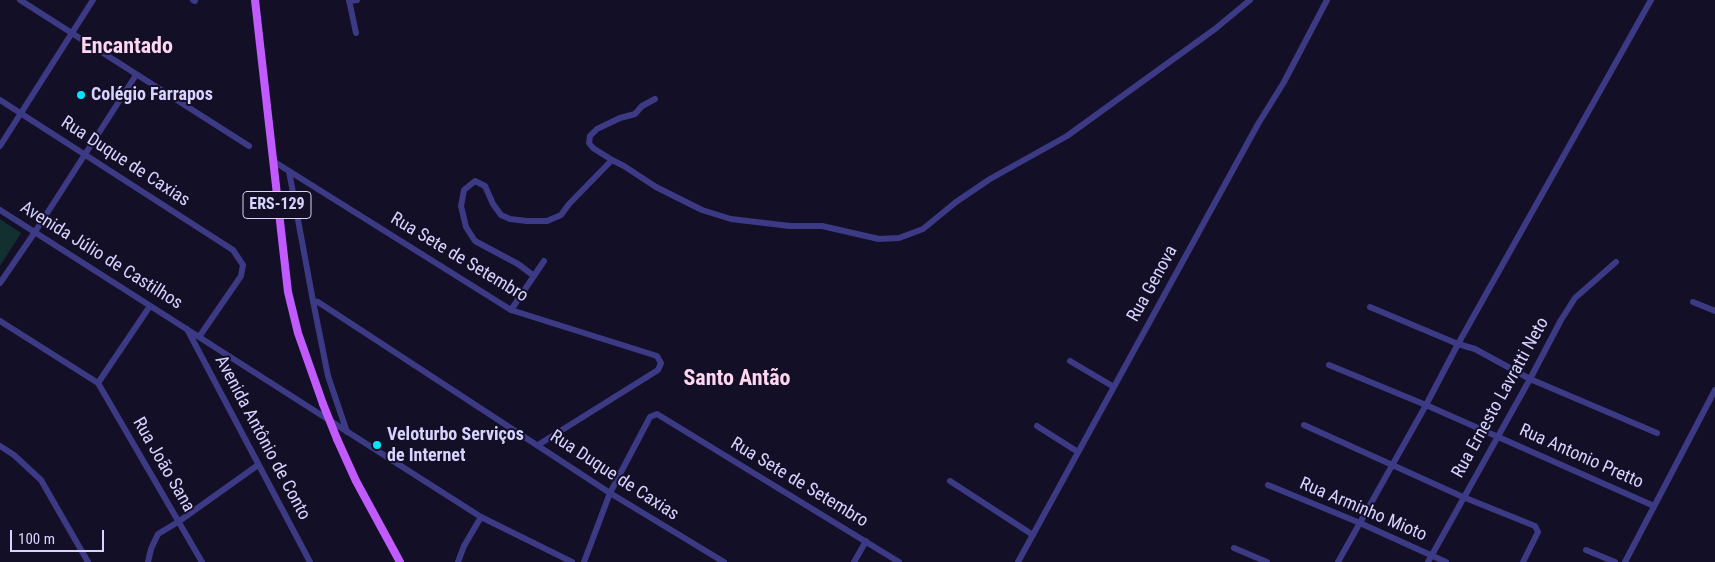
<!DOCTYPE html>
<html>
<head>
<meta charset="utf-8">
<style>
	body { margin:0 }
	#map { position:relative; width:1715px; height:562px; overflow:hidden; background:#130f26; font-family:"Roboto Condensed",sans-serif }
	canvas { display:block }
	.scale { position:absolute; left:10px; top:530px; width:94px; height:22px; box-sizing:border-box; border:2px solid #d9d4ff; border-top:0; padding-left:6px; font-size:15px; line-height:18px; white-space:nowrap; color:#d9d4ff; -webkit-text-stroke:4px #130f26; paint-order:stroke }
</style>
</head>
<body>
<div id="map">
<canvas width="1715" height="562"></canvas>
<div class="scale">100 m</div>
</div>
<script>
const g = document.querySelector('canvas').getContext('2d');
g.lineJoin = 'round';
function fill(path, color) { g.fillStyle = color; g.fill(path, 'evenodd'); }
const poly = rows => new Path2D(rows.map(r => 'M' + r).join(''));
function stroke(path, color, width, dash) { g.strokeStyle = color; g.lineWidth = width; g.lineCap = dash ? 'butt' : 'round'; g.setLineDash(dash || []); g.stroke(path); }
function label(font, color, halo, rows, align = 'center') {
  g.font = font + ' "Roboto Condensed",sans-serif'; g.lineWidth = 4; g.setLineDash([]); g.textBaseline = 'middle'; g.strokeStyle = halo; g.fillStyle = color; for (const [text, x, y, turn = 0] of rows) {
    g.save(); g.translate(x, y); g.rotate((+turn || 0) * Math.PI / 180); g.textAlign = isNaN(turn) ? turn : align; if (halo) g.strokeText(text, 0, 0); g.fillText(text, 0, 0); g.restore();
  }
}
fill(poly([
	[0,219,21,233,0,266]
]), '#12302f');
stroke(poly([
	[20,0,249,146],
	[193,0,195,1],
	[349,0,356,33],
	[349,1,357,0],
	[655,99,642,106,635,114,620,118,597,129,590,136,589,143,593,148,612,160,624,166,656,187,702,210,731,219,790,226,822,226,879,239,899,238,923,229,956,202,990,179,1067,136,1215,29,1250,0],
	[0,100,233,250,243,265,241,276,199,337],
	[0,146,93,0],
	[273,161,511,310,657,356,661,363,658,370,538,445],
	[289,171,313,301,328,376,347,432],
	[0,210,481,517,572,562],
	[534,276,518,264,475,241,466,227,461,206,464,190,475,181,485,186,493,204,501,215,510,219,527,221,547,221,561,215,569,204,612,160],
	[0,283,35,232,136,75],
	[313,301,318,302,610,493,724,562],
	[1693,302,1715,311],
	[1370,307,1458,344,1475,349,1530,379,1657,433],
	[511,310,544,261],
	[0,321,98,383,202,562],
	[187,329,310,562],
	[1070,361,1114,387],
	[1329,365,1426,405,1654,506],
	[98,383,150,306],
	[1304,425,1463,497,1535,526,1538,532,1523,562],
	[1037,426,1078,452],
	[0,446,14,455,41,480,88,562],
	[950,481,1033,535],
	[1268,485,1360,523,1446,562],
	[1234,548,1267,562],
	[1586,550,1615,562],
	[148,562,151,549,158,534,178,522,258,465],
	[458,562,464,546,481,517],
	[584,562,610,493,650,417,657,414,899,562],
	[854,562,866,541],
	[1018,562,1258,124,1284,82,1327,0],
	[1338,562,1426,405,1458,344,1651,0],
	[1428,562,1530,379,1561,320,1575,298,1616,262],
	[1625,562,1715,390]
]), '#3d3a85', 6);
stroke(poly([
	[255,0,288,292,298,333,323,404],
	[337,439,356,481,400,562]
]), '#c25bff', 8);
stroke(poly([
	[323,404,337,439]
]), '#c25bff', 8);
for (const [x, y, r, color] of [
	[81,95,5,"#00e5ff"],
	[377,445,5,"#00e5ff"]
]) { const dot = new Path2D(); dot.arc(x, y, r, 0, 2 * Math.PI); g.fillStyle = color; g.fill(dot); stroke(dot, '#130f26', 2); }
for (const [x, y, w] of [
	[277,205,68]
]) { const box = new Path2D(); box.roundRect(x - w / 2, y - 13.5, w, 27, 4); g.fillStyle = '#130f26'; g.fill(box); stroke(box, '#d9d4ff', 1); }
label('bold 16px', '#d9d4ff', null, [
	["ERS-129",277,205]
]);
label('bold 18px', '#d9d4ff', '#130f26', [
	["Colégio Farrapos",91,95],
	["Veloturbo Serviços",387,435],
	["de Internet",387,456]
], 'left');
label('18px', '#d9d4ff', '#130f26', [
	["Rua Duque de Caxias",125,162,33],
	["Avenida Júlio de Castilhos",101,256,32],
	["Rua Sete de Setembro",459,258,31],
	["Rua Genova",1153,284,-61],
	["Rua Ernesto Lavratti Neto",1501,398,-61],
	["Avenida Antônio de Conto",262,438,62],
	["Rua Antonio Pretto",1581,457,24],
	["Rua João Sana",163,465,60],
	["Rua Duque de Caxias",614,476,33],
	["Rua Sete de Setembro",799,483,31],
	["Rua Arminho Mioto",1363,510,23]
]);
label('bold 22px', '#ffd6f0', '#130f26', [
	["Encantado",127,47],
	["Santo Antão",737,379]
]);
</script>
</body>
</html>
